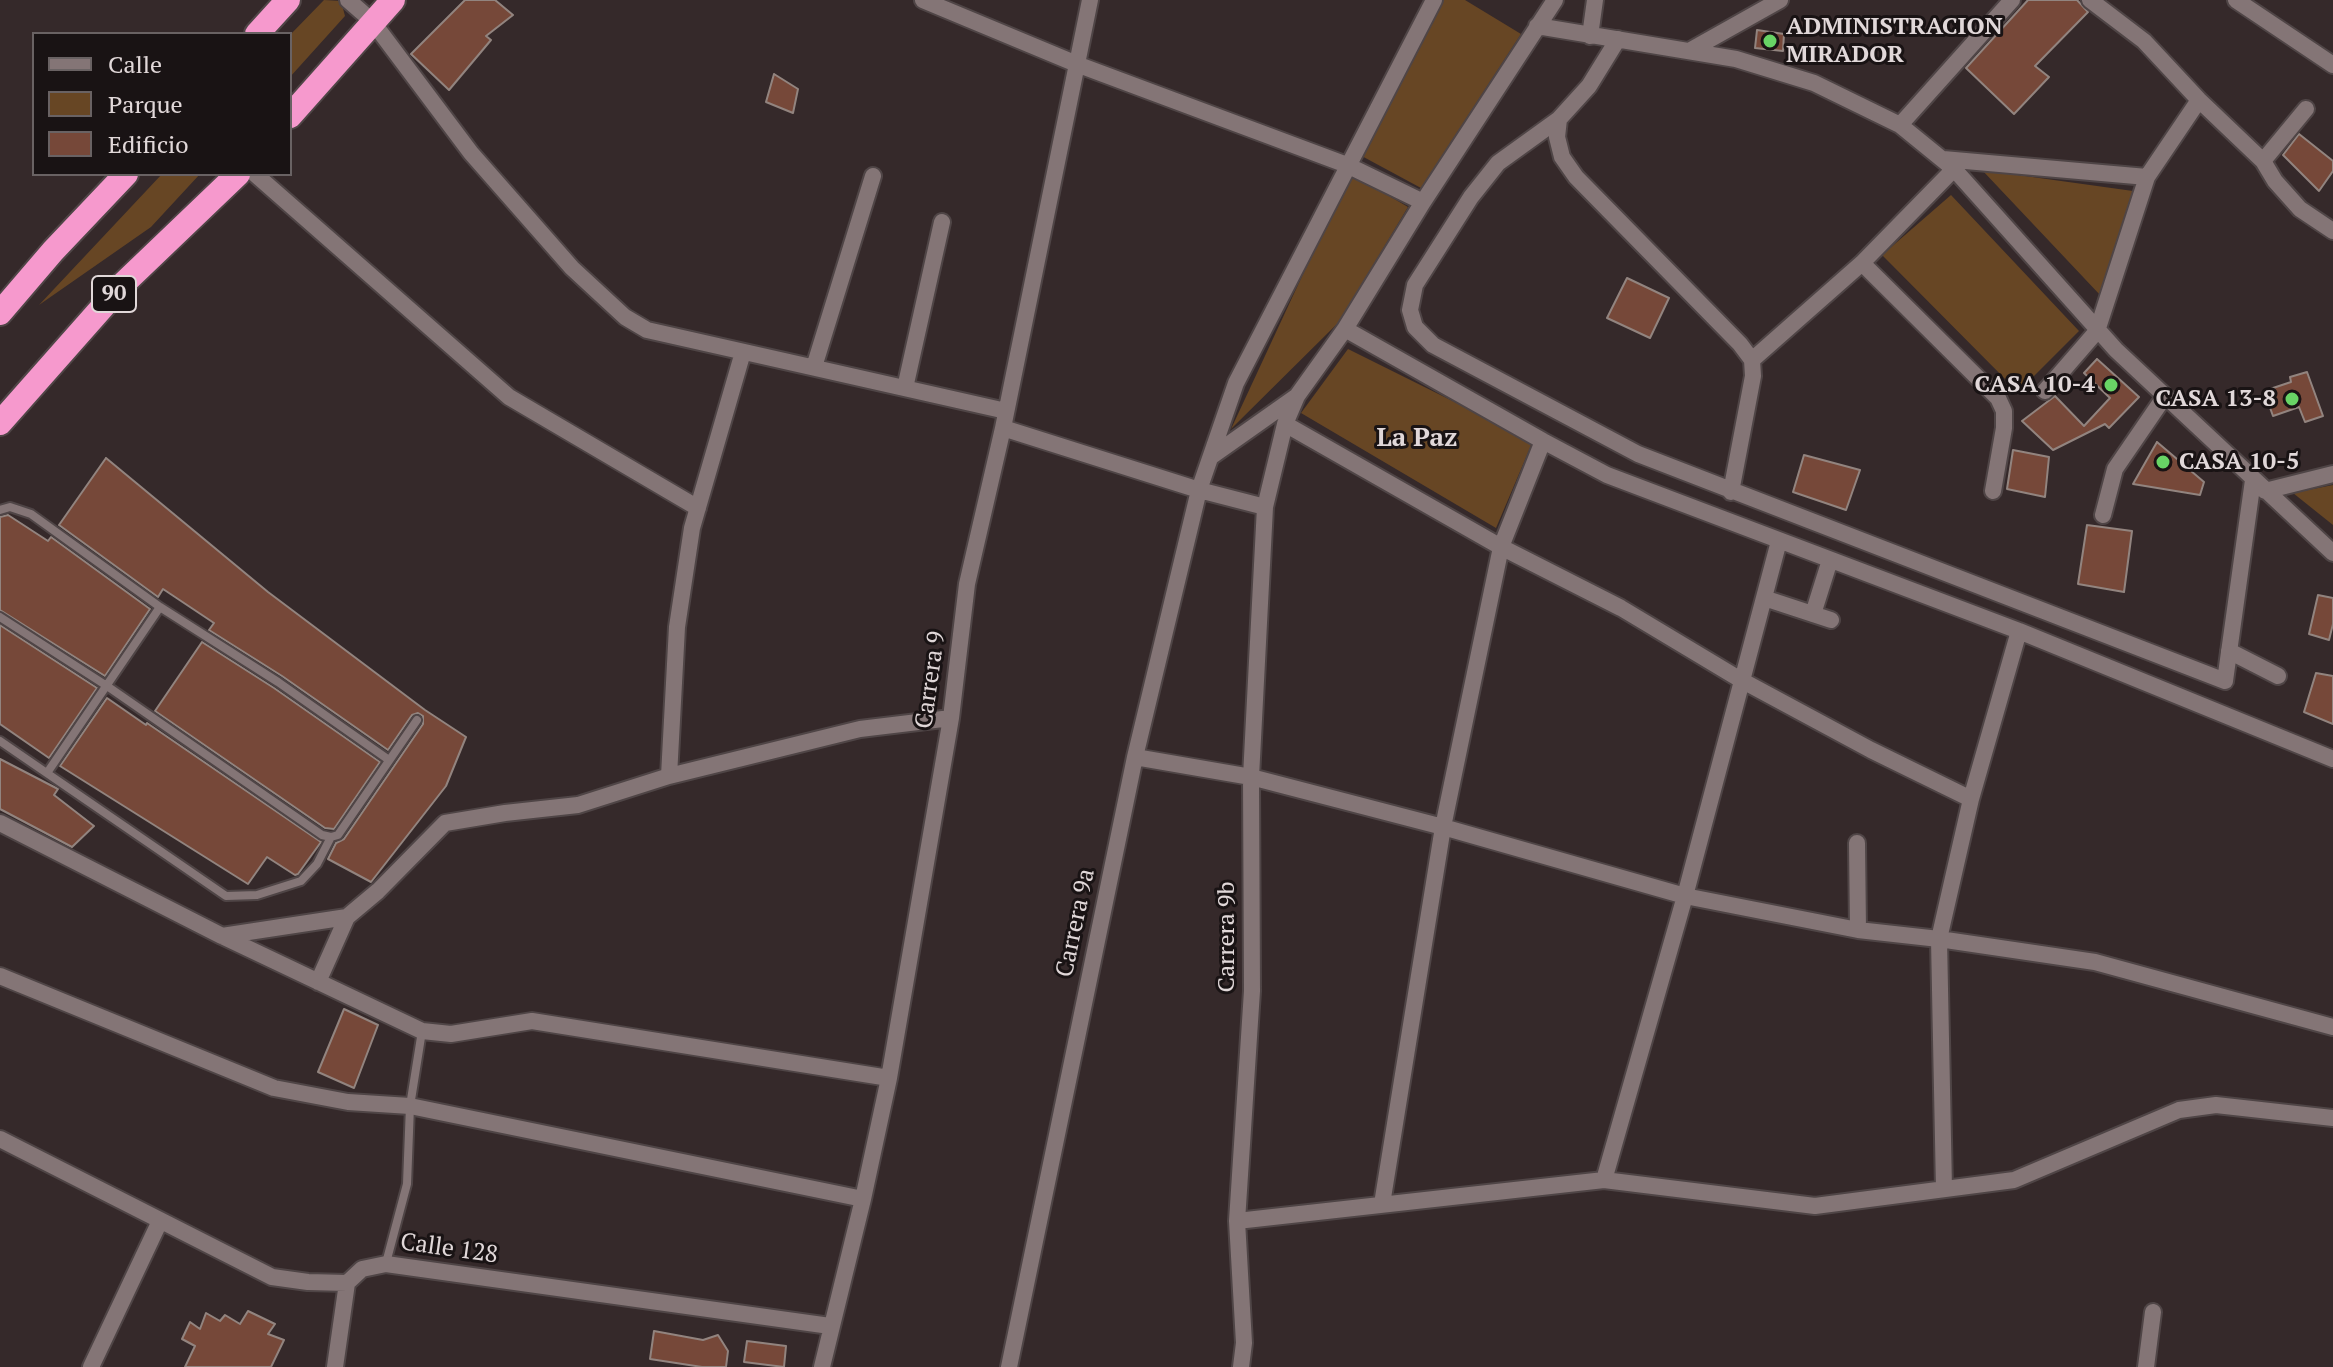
<!DOCTYPE html>
<html>
<head>
<meta charset="utf-8">
<style>
	body { margin:0 }
	#map { position:relative; width:2333px; height:1367px; overflow:hidden; background:#35292a; font-family:"PT Serif",serif }
	canvas { display:block }
	.legend { position:absolute; left:32px; top:32px; width:260px; height:144px; box-sizing:border-box; background:#191314; border:2px solid #696263; margin:0; padding:10px 14px; list-style:none; font-size:24px; color:#e1d8d9 }
	.legend li { display:flex; align-items:center; gap:16px; height:40px }
	.legend b { width:40px; border:2px solid #696263 }
</style>
</head>
<body>
<div id="map">
<canvas width="2333" height="1367"></canvas>
<ul class="legend">
<li><b style="height:10px;background:#847576"></b>Calle</li>
<li><b style="height:22px;background:#674624"></b>Parque</li>
<li><b style="height:22px;background:#764839"></b>Edificio</li>
</ul>
</div>
<script>
const g = document.querySelector('canvas').getContext('2d');
g.lineJoin = 'round';
function fill(path, color) { g.fillStyle = color; g.fill(path, 'evenodd'); }
const poly = rows => new Path2D(rows.map(r => 'M' + r).join(''));
function stroke(path, color, width, dash) { g.strokeStyle = color; g.lineWidth = width; g.lineCap = dash ? 'butt' : 'round'; g.setLineDash(dash || []); g.stroke(path); }
function label(font, color, halo, rows, align = 'center') {
  g.font = font + ' "PT Serif",serif'; g.lineWidth = 6; g.setLineDash([]); g.textBaseline = 'middle'; g.strokeStyle = halo; g.fillStyle = color; for (const [text, x, y, turn = 0] of rows) {
    g.save(); g.translate(x, y); g.rotate((+turn || 0) * Math.PI / 180); g.textAlign = isNaN(turn) ? turn : align; if (halo) g.strokeText(text, 0, 0); g.fillText(text, 0, 0); g.restore();
  }
}
fill(poly([
	[324,0,341,1,345,16,290,77,290,35],
	[1440,0,1465,0,1521,34,1421,188,1358,154],
	[1982,170,2133,191,2101,296],
	[1350,173,1408,207,1339,322,1231,429],
	[162,174,200,174,151,227,39,305],
	[1951,195,2079,331,2018,392,1882,255],
	[1348,349,1533,441,1496,528,1301,413],
	[2333,485,2333,525,2293,493]
]), '#674624');
const building = poly([
	[465,0,495,0,513,15,486,36,491,40,449,90,411,54,465,0],
	[2028,0,2077,0,2088,12,2035,66,2049,77,2014,114,1966,68,2028,0],
	[1757,30,1784,34,1783,51,1755,48,1757,30],
	[774,74,798,89,793,113,766,102,774,74],
	[2299,134,2333,161,2333,171,2319,191,2283,155,2299,134],
	[1627,278,1669,298,1650,338,1607,318,1627,278],
	[2097,359,2139,397,2109,428,2105,424,2053,450,2022,421,2055,396,2084,426,2110,398,2084,373,2097,359],
	[2307,372,2323,416,2305,422,2299,407,2273,416,2264,391,2291,382,2290,377,2307,372],
	[2157,442,2204,482,2200,495,2133,484,2157,442],
	[2013,450,2049,457,2045,497,2007,489,2013,450],
	[1804,455,1860,470,1846,510,1793,492,1804,455],
	[106,458,268,592,425,710,466,737,446,786,371,882,328,859,336,843,344,839,423,724,423,716,418,713,412,715,388,750,282,676,209,630,214,623,163,589,158,597,59,525,106,458],
	[8,515,48,541,51,537,150,609,105,676,0,610,0,517,8,515],
	[2087,525,2132,531,2124,592,2078,584,2087,525],
	[2318,595,2333,598,2333,624,2329,640,2309,634,2318,595],
	[0,625,97,688,49,758,0,724,0,625],
	[202,642,274,688,380,762,334,829,325,828,155,711,202,642],
	[2316,673,2333,676,2333,724,2304,712,2316,673],
	[107,698,146,725,147,723,321,842,298,874,295,875,267,857,248,884,60,766,107,698],
	[0,759,58,789,54,795,94,826,72,847,0,809,0,759],
	[344,1009,378,1025,354,1088,318,1072,344,1009],
	[248,1311,275,1324,268,1334,284,1340,271,1367,185,1367,195,1346,182,1339,190,1322,200,1329,206,1313,220,1321,225,1315,240,1324,248,1311],
	[654,1331,703,1340,718,1335,728,1351,726,1367,702,1367,650,1359,654,1331],
	[747,1341,786,1346,784,1367,744,1362,747,1341]
]);
fill(building, '#764839');
stroke(building, '#92847f', 2);
const lane = poly([
	[0,510,10,507,31,514,160,607,278,682,389,760],
	[0,617,107,686,322,835,331,837,338,835,417,720],
	[0,741,226,896,257,895,301,881,317,864,331,837],
	[47,773,160,607],
	[386,1263,407,1184,410,1106,422,1031]
]);
const street = poly([
	[348,0,372,21,471,153,572,268,625,317,647,330,1006,411],
	[923,0,1079,65,1347,165,1423,202],
	[2090,0,2144,41,2199,100,2263,161,2275,181,2300,209,2333,231],
	[2236,0,2333,65],
	[1537,26,1736,59,1814,83,1900,125,1954,169,2116,350,2333,553],
	[1590,36,1595,0],
	[1618,39,1589,86,1559,119,1557,137,1562,157,1576,177,1740,344,1752,360,1753,376,1731,492],
	[1691,50,1780,0],
	[1559,119,1498,163,1471,197,1415,285,1410,310,1415,327,1433,345,1638,454,2225,681,2253,480],
	[1900,125,2012,0],
	[1943,159,2147,177],
	[2263,161,2306,109],
	[255,174,509,397,698,508],
	[1862,263,1998,398,2004,411,2004,428,1993,491],
	[1345,329,1543,441,1607,475,2019,631,2333,759],
	[1752,360,1862,263,1954,169],
	[814,367,873,176],
	[905,388,942,222],
	[2045,391,2097,331,2147,177,2199,100],
	[1285,424,1501,547,1621,608,1741,680,1871,750,1971,799],
	[1003,428,1199,490,1265,507],
	[1212,456,1297,396],
	[2265,491,2333,474],
	[2103,515,2115,469,2165,396],
	[1764,598,1831,620],
	[1813,614,1830,560],
	[2229,651,2278,676],
	[1135,757,1251,777,1443,827,1685,896,1858,930,1939,939,2095,962,2333,1027],
	[669,776,677,627,692,528,743,352],
	[0,823,222,936,422,1031,451,1034,532,1021,889,1078],
	[1857,843,1858,930],
	[222,936,347,917,378,891,445,823,505,813,578,805,669,776,860,729,951,718],
	[0,976,274,1088,348,1102,410,1106,863,1199],
	[318,982,347,917],
	[0,1139,272,1277,308,1282,347,1283,362,1269,386,1264,830,1326],
	[1604,1180,1685,896,1779,541],
	[1944,1189,1939,939,1971,799,2019,631],
	[1382,1204,1443,827,1501,547,1543,441],
	[1237,1221,1604,1180,1815,1206,2014,1180,2179,1110,2216,1105,2333,1118],
	[91,1367,160,1221],
	[335,1367,347,1283],
	[822,1367,863,1199,889,1078,951,718,967,584,1003,428,1090,0],
	[1009,1367,1135,757,1199,490,1236,383,1434,0],
	[1241,1367,1244,1343,1237,1221,1252,991,1251,777,1265,507,1285,424,1297,396,1345,329,1423,202,1555,0],
	[2146,1367,2153,1312]
]);
const highway = poly([
	[257,34,288,0],
	[290,116,393,0],
	[0,313,53,251,126,174],
	[0,423,122,285,238,174]
]);
stroke(lane, '#4f4546', 12);
stroke(street, '#4f4546', 20);
stroke(highway, '#4f4546', 28);
stroke(lane, '#847576', 8);
stroke(street, '#847576', 16);
stroke(highway, '#f699cd', 24);
for (const [x, y, r, color] of [
	[1770,41,8,"#68d465"],
	[2111,385,8,"#68d465"],
	[2292,399,8,"#68d465"],
	[2163,462,8,"#68d465"]
]) { const dot = new Path2D(); dot.arc(x, y, r, 0, 2 * Math.PI); g.fillStyle = color; g.fill(dot); stroke(dot, '#191314', 3); }
for (const [x, y, w] of [
	[114,294,44]
]) { const box = new Path2D(); box.roundRect(x - w / 2, y - 18, w, 36, 6); g.fillStyle = '#191314'; g.fill(box); stroke(box, '#e1d8d9', 2); }
label('bold 22px', '#e1d8d9', null, [
	["90",114,294]
]);
label('bold 24px', '#e1d8d9', '#191314', [
	["ADMINISTRACION",1786,27],
	["MIRADOR",1786,55],
	["CASA 10-4",2095,385,"right"],
	["CASA 13-8",2276,399,"right"],
	["CASA 10-5",2179,462]
], 'left');
label('24px', '#e1d8d9', '#191314', [
	["Carrera 9",931,680,-82],
	["Carrera 9a",1076,923,-78],
	["Carrera 9b",1227,937,-90],
	["Calle 128",449,1249,8]
]);
label('bold 26px', '#e1d8d9', '#191314', [
	["La Paz",1417,439]
]);
</script>
</body>
</html>
